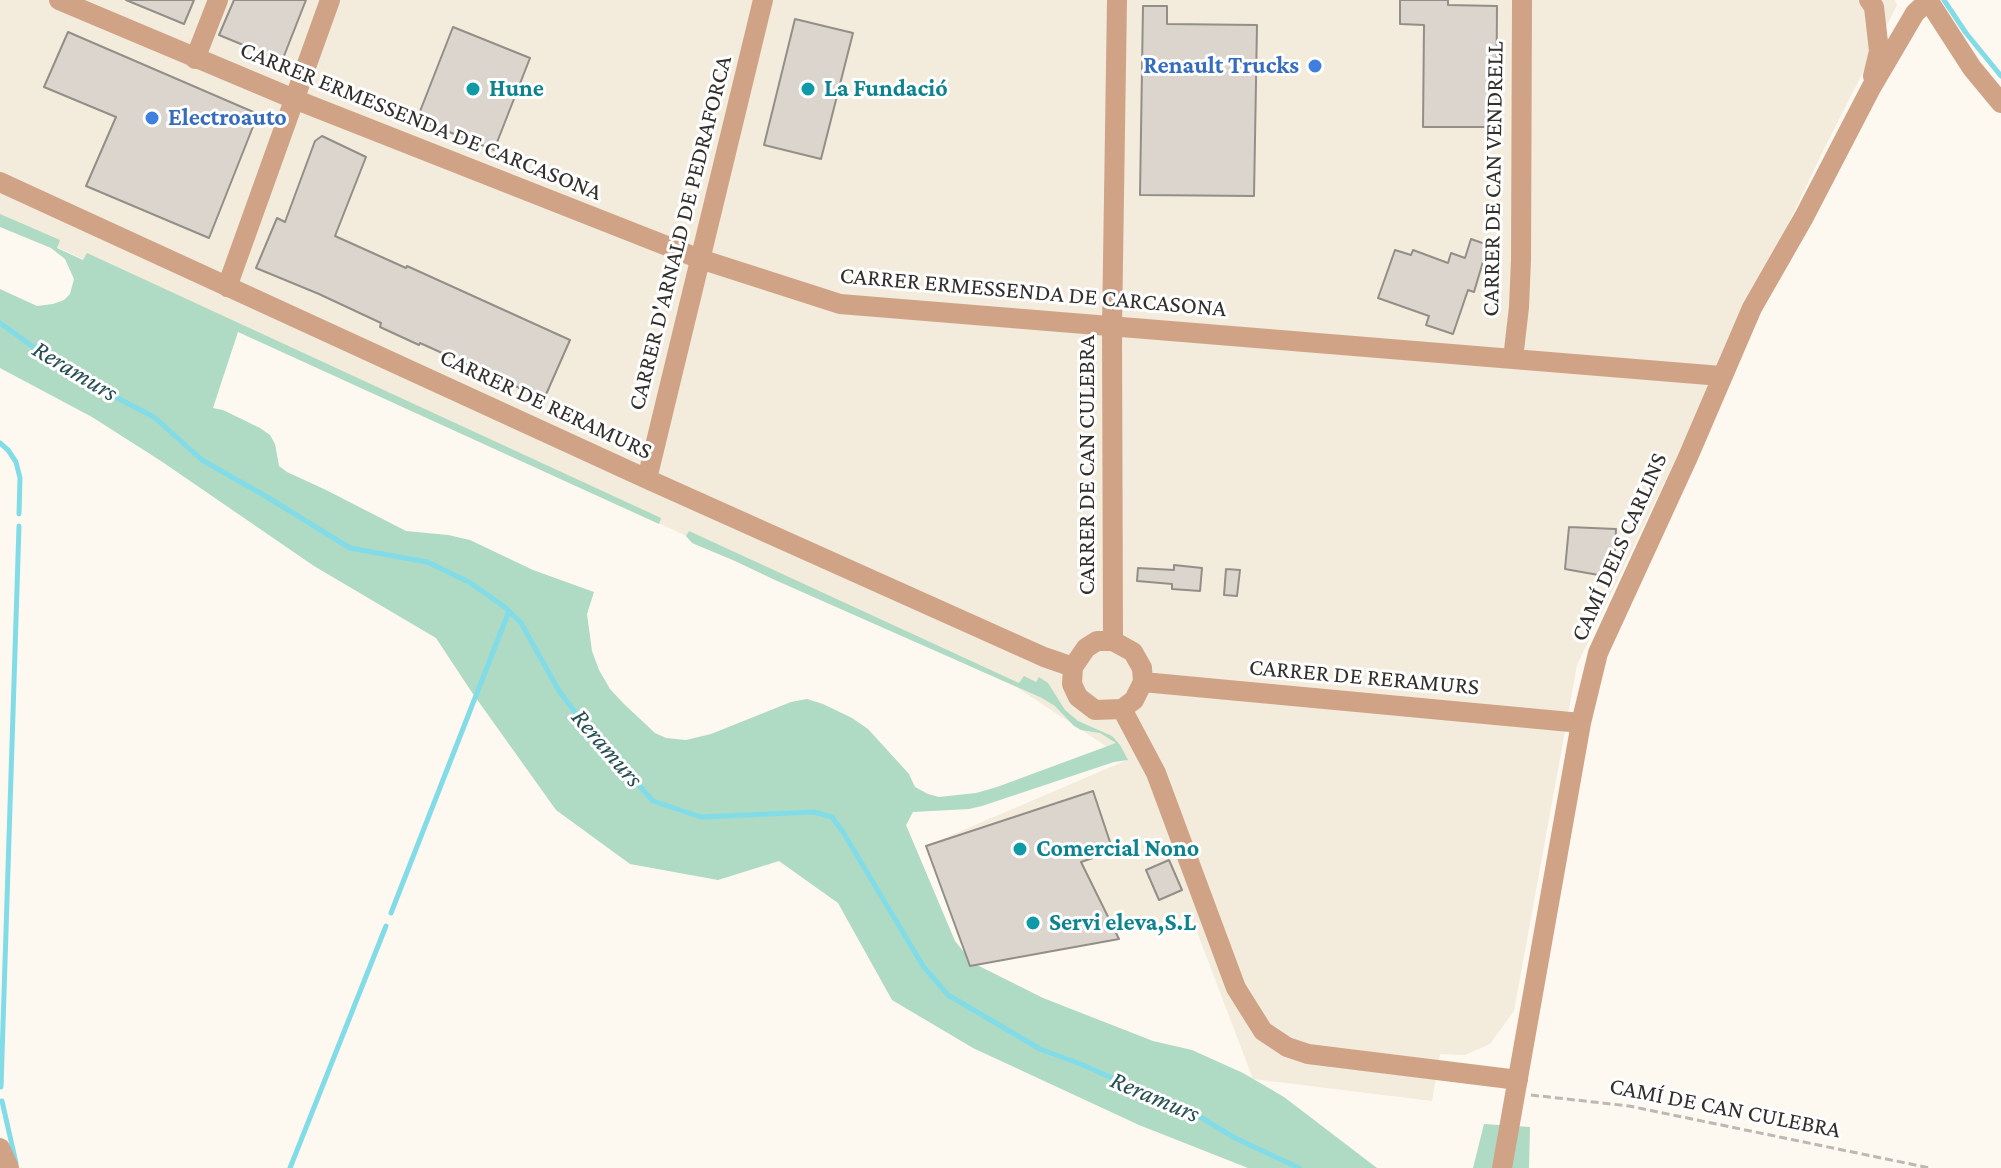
<!DOCTYPE html>
<html>
<head>
<meta charset="utf-8">
<style>
	body { margin:0 }
	canvas { display:block; background:#fdf8f0 }
</style>
</head>
<body>
<canvas width="2001" height="1168"></canvas>
<script>
const g = document.querySelector('canvas').getContext('2d');
g.lineJoin = 'round';
function fill(path, color) { g.fillStyle = color; g.fill(path, 'evenodd'); }
const poly = rows => new Path2D(rows.map(r => 'M' + r).join(''));
function stroke(path, color, width, dash) { g.strokeStyle = color; g.lineWidth = width; g.lineCap = dash ? 'butt' : 'round'; g.setLineDash(dash || []); g.stroke(path); }
function label(font, color, halo, rows, align = 'center') {
  g.font = font + ' "Crimson Pro",serif'; g.lineWidth = 6; g.setLineDash([]); g.textBaseline = 'middle'; g.strokeStyle = halo; g.fillStyle = color; for (const [text, x, y, turn = 0] of rows) {
    g.save(); g.translate(x, y); g.rotate((+turn || 0) * Math.PI / 180); g.textAlign = isNaN(turn) ? turn : align; if (halo) g.strokeText(text, 0, 0); g.fillText(text, 0, 0); g.restore();
  }
}
fill(poly([
	[0,0,1895,0,1897,5,1825,147,1577,665,1514,1011,1490,1044,1465,1055,1440,1054,1432,1101,1253,1079,1191,916,970,966,926,846,1127,760,1018,688,0,221]
]), '#f3ebdc');
fill(poly([
	[0,214,60,240,57,248,83,260,87,253,661,518,659,524,238,332,213,408,223,410,260,428,270,435,275,444,279,466,287,472,326,490,406,531,448,535,470,540,533,570,594,592,587,614,592,651,599,670,610,689,624,704,655,733,666,738,686,740,711,734,791,702,807,699,823,704,852,718,868,729,909,774,915,787,928,794,939,797,976,793,997,787,1116,743,1100,733,1081,730,1074,726,1055,706,1042,698,775,580,735,561,692,543,686,536,689,531,1019,683,1024,676,1036,682,1039,677,1048,683,1065,710,1078,721,1112,736,1120,745,1128,760,1114,762,982,806,969,809,913,812,906,825,955,941,973,963,1043,998,1153,1041,1192,1050,1243,1073,1284,1097,1377,1168,1248,1168,1139,1125,973,1048,892,1000,838,903,779,861,718,880,630,864,556,810,471,691,436,638,314,566,161,461,92,417,0,368,0,289,37,306,53,304,64,300,70,294,74,279,65,259,51,248,0,227],
	[1484,1124,1530,1127,1529,1168,1473,1168]
]), '#afdac3');
stroke(poly([
	[1944,0,1966,33,2001,76],
	[0,323,71,374,154,417,202,460,267,497,350,548,427,562,469,582,506,608,521,623,559,691,582,721,653,801,701,817,814,812,832,817,843,832,923,966,948,995,1040,1049,1083,1065,1139,1090,1182,1106,1235,1138,1299,1168],
	[0,443,8,450,16,462,20,478,19,514],
	[391,913,509,611],
	[1,1087,19,526],
	[2,1101,16,1163],
	[290,1168,386,926]
]), '#82dce8', 5);
const building = poly([
	[126,0,194,0,184,24,126,0],
	[234,0,306,0,282,61,219,35,234,0],
	[1400,0,1448,0,1448,5,1497,6,1496,127,1423,127,1424,25,1400,24,1400,0],
	[1143,6,1167,6,1167,24,1257,25,1254,196,1140,195,1143,6],
	[795,19,853,33,821,159,764,145,795,19],
	[453,27,530,58,494,150,417,119,453,27],
	[68,32,258,114,209,238,86,186,116,117,44,87,68,32],
	[322,136,366,157,335,236,406,268,407,266,570,340,544,399,420,343,419,345,380,327,381,323,319,294,256,268,277,218,285,222,315,141,322,136],
	[1471,239,1488,245,1474,292,1468,290,1453,334,1426,325,1429,316,1378,298,1395,250,1411,255,1413,250,1448,263,1451,253,1465,258,1471,239],
	[1569,527,1616,529,1615,550,1604,576,1565,569,1569,527],
	[1174,565,1202,568,1200,591,1172,589,1172,584,1137,581,1138,568,1174,570,1174,565],
	[1226,569,1240,570,1237,596,1224,595,1226,569],
	[1093,791,1113,851,1081,862,1119,939,970,966,926,846,1093,791],
	[1169,860,1182,890,1159,900,1146,870,1169,860]
]);
fill(building, '#dbd5ce');
stroke(building, '#938e87', 2);
stroke(poly([
	[1531,1095,1629,1106,1930,1168]
]), '#bcb8b2', 3, [8, 4]);
stroke(poly([
	[59,0,294,99,700,259,840,304,1721,376],
	[1869,0,1874,7,1879,51,1873,76],
	[1928,0,1972,68,2001,103],
	[195,59,218,0],
	[0,182,647,479,1044,657,1073,667],
	[227,287,330,0],
	[1513,359,1519,307,1521,260,1522,0],
	[647,479,763,0],
	[1097,641,1113,641,1133,652,1142,668,1143,682,1134,700,1122,709,1095,710,1078,697,1072,684,1073,667,1086,648,1097,641],
	[1113,641,1112,327,1117,0],
	[1143,682,1581,723],
	[1122,709,1156,773,1236,988,1263,1031,1287,1047,1308,1054,1518,1080],
	[0,1148,9,1168],
	[1502,1168,1581,723,1598,653,1688,457,1752,308,1804,217,1871,88,1915,13,1928,1]
]), '#d0a387', 20);
for (const [x, y, r, color] of [
	[1315,66,8,"#3f7fe0"],
	[473,89,8,"#0f9aa8"],
	[808,89,8,"#0f9aa8"],
	[152,118,8,"#3f7fe0"],
	[1020,849,8,"#0f9aa8"],
	[1033,923,8,"#0f9aa8"]
]) { const dot = new Path2D(); dot.arc(x, y, r, 0, 2 * Math.PI); g.fillStyle = color; g.fill(dot); stroke(dot, '#fff', 3); }
label('bold 24px', '#366cbe', '#fff', [
	["Renault Trucks",1299,66],
	["Electroauto",168,118,"left"]
], 'right');
label('bold 24px', '#0d838f', '#fff', [
	["Hune",489,89],
	["La Fundació",824,89],
	["Comercial Nono",1036,849],
	["Servi eleva,S.L",1049,923]
], 'left');
label('24px', '#32302d', '#fff', [
	["CARRER ERMESSENDA DE CARCASONA",421,121,22],
	["CARRER DE CAN VENDRELL",1493,179,-89],
	["CARRER D'ARNALD DE PEDRAFORCA",680,233,-76],
	["CARRER ERMESSENDA DE CARCASONA",1033,292,5],
	["CARRER DE RERAMURS",546,404,25],
	["CARRER DE CAN CULEBRA",1087,465,-90],
	["CAMÍ DELS CARLINS",1619,547,-66],
	["CARRER DE RERAMURS",1364,677,5],
	["CAMÍ DE CAN CULEBRA",1725,1108,11]
]);
label('italic 26px', '#264f54', '#fff', [
	["Reramurs",75,371,31],
	["Reramurs",607,748,49],
	["Reramurs",1155,1097,23]
]);
</script>
</body>
</html>
